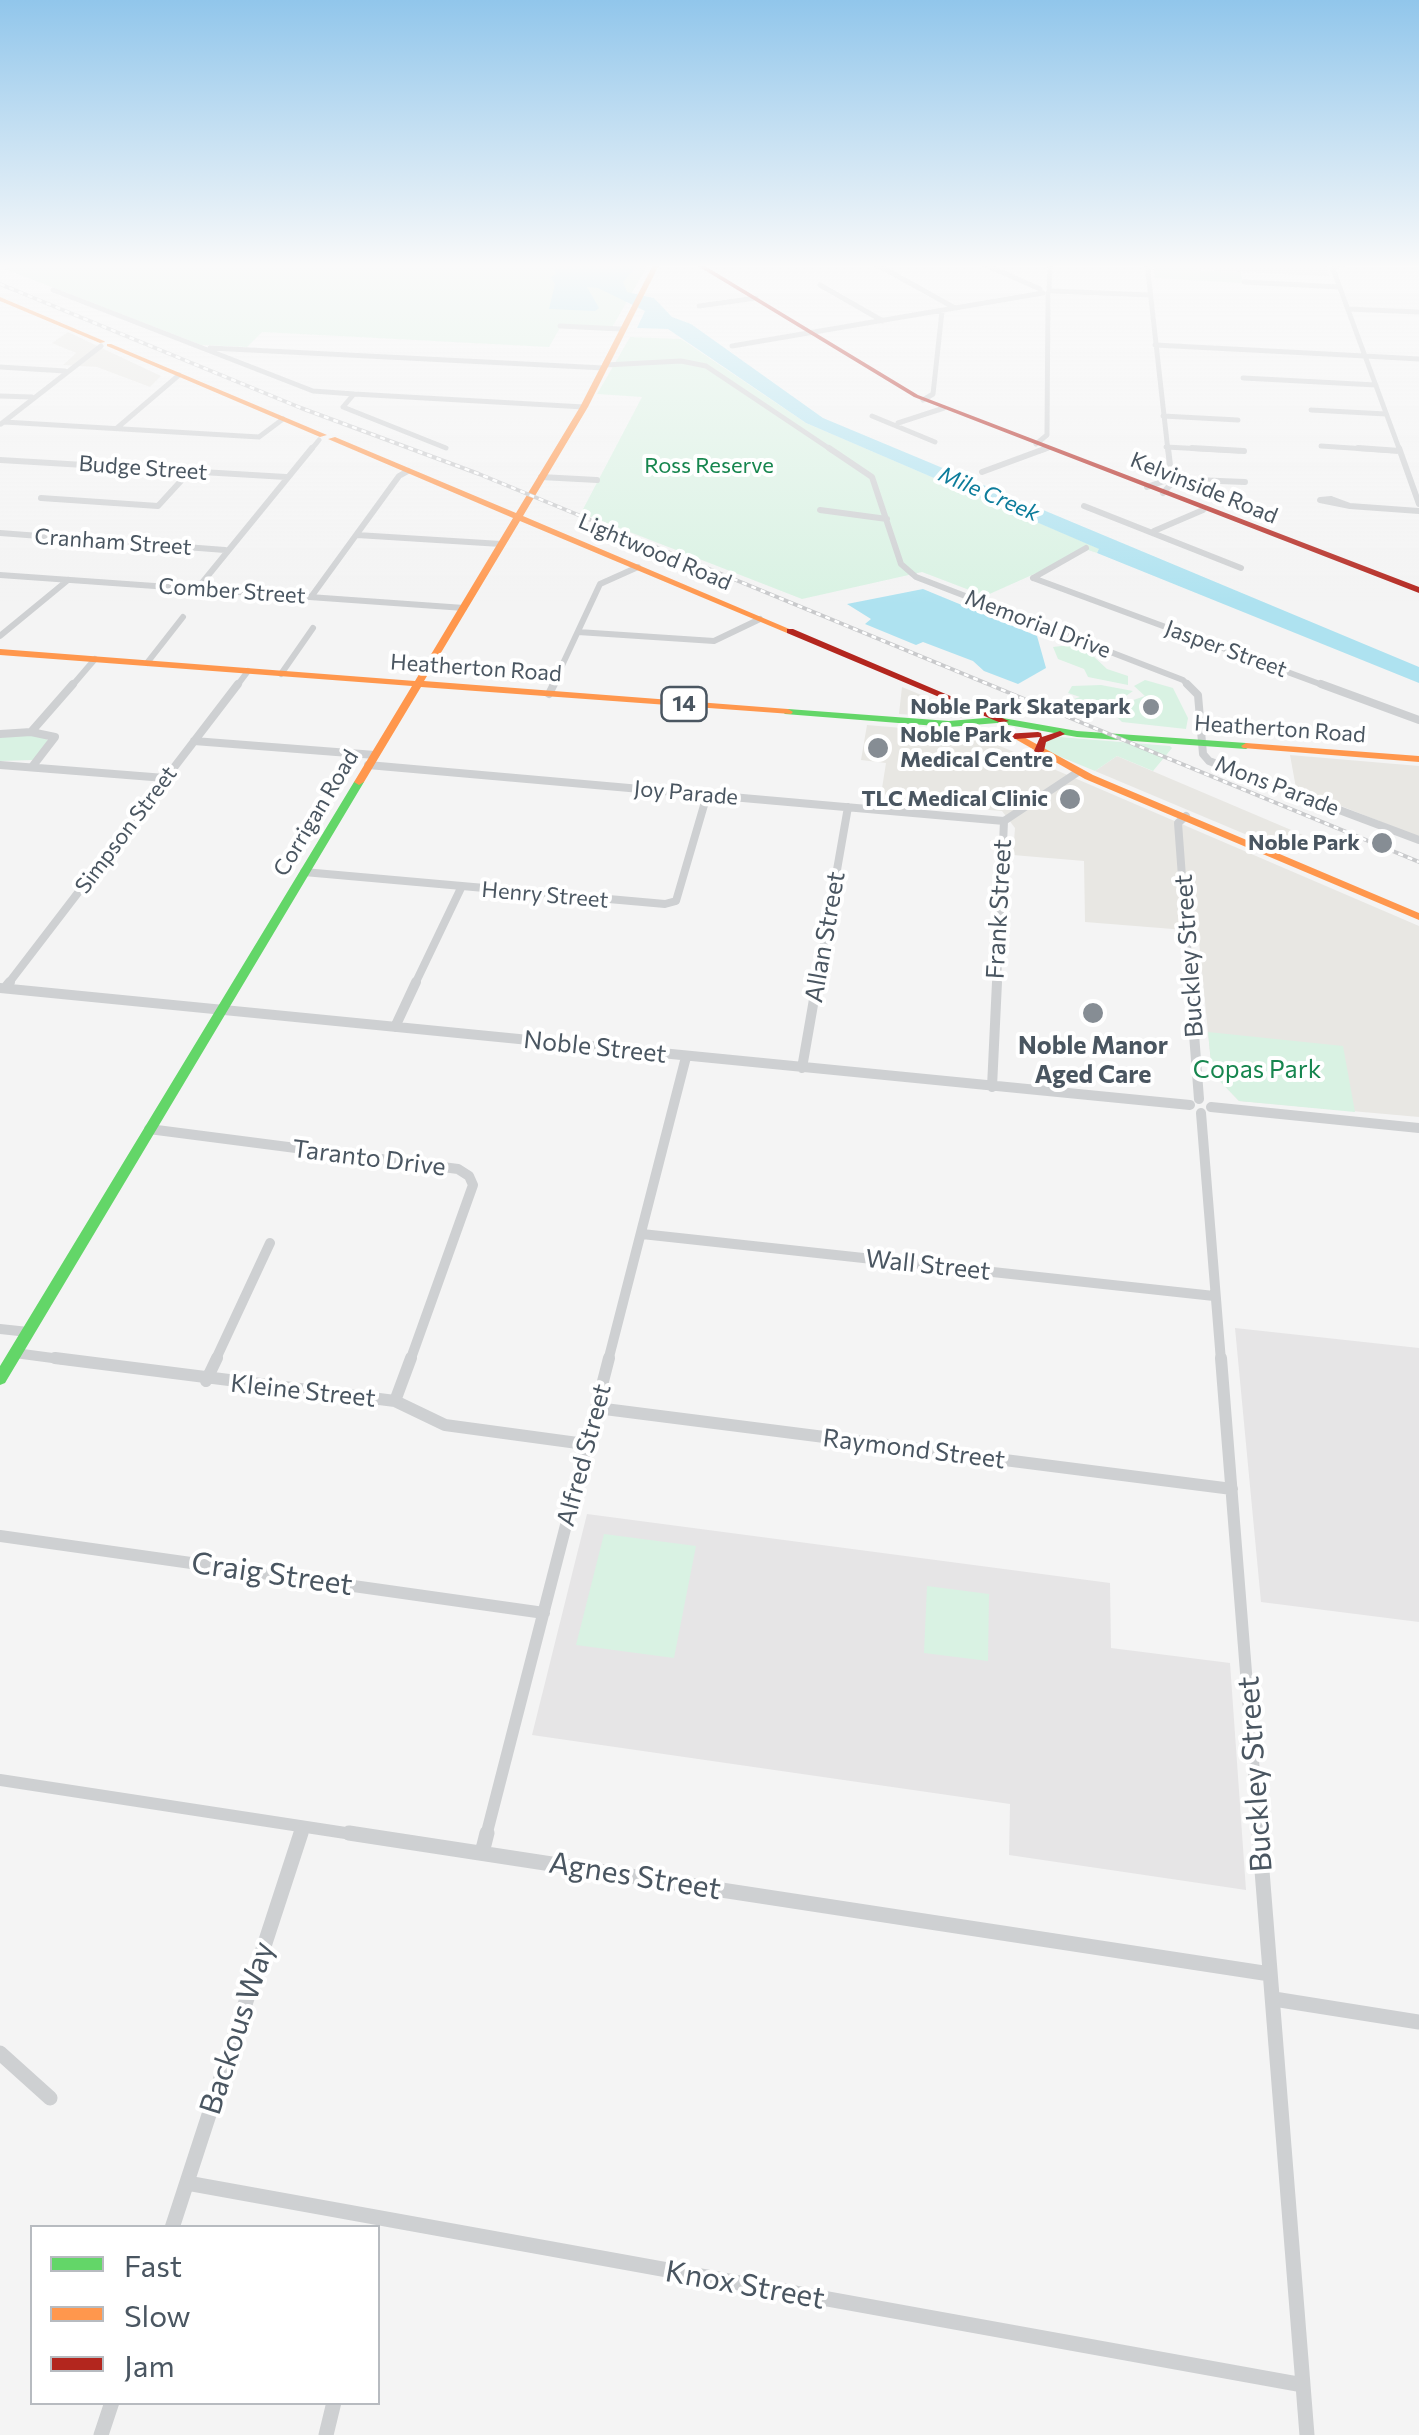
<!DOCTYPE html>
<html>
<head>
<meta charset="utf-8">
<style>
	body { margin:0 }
	#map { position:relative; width:1419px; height:2435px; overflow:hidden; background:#f4f4f4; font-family:Commissioner,sans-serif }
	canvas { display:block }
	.legend { position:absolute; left:30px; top:2225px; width:350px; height:180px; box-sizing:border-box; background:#fff; border:2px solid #b7bbc0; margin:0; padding:12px 18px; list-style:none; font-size:30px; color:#4a5661 }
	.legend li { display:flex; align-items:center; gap:20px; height:50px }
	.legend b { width:50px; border:2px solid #b7bbc0 }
</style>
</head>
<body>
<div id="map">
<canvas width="1419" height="2435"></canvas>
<ul class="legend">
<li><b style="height:12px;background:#63d668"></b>Fast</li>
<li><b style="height:12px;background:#ff974d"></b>Slow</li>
<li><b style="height:12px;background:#b3261e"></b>Jam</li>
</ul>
</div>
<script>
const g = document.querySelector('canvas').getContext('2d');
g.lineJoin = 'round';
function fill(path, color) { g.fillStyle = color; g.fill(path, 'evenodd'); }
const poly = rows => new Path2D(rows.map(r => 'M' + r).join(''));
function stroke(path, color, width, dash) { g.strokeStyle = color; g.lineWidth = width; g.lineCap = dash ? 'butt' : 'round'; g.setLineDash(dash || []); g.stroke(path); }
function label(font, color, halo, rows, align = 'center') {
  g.font = font + ' Commissioner,sans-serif'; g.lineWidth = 8; g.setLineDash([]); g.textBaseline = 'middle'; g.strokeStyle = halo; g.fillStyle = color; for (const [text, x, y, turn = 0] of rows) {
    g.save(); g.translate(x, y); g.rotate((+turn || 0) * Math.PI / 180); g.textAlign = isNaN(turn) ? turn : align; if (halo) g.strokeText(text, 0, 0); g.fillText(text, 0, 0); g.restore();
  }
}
fill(poly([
	[68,332,161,376,150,387,97,367,63,365,76,353,52,343],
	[902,687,960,711,962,718,899,714],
	[867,725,972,734,1419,926,1419,1117,1239,1101,1212,1073,1198,931,1085,922,1084,861,1013,855,1015,828,1002,811,880,801,886,763,861,760],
	[1290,755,1419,766,1419,837,1296,788],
	[1117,756,1310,838,1290,853,1095,771]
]), '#e8e7e3');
fill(poly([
	[1195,263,1335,263,1326,266,1329,276,1196,270],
	[1235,1328,1419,1348,1419,1622,1261,1602],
	[587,1514,1110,1583,1111,1648,1230,1663,1246,1890,1009,1855,1010,1804,532,1735]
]), '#e6e5e6');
fill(poly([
	[0,263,649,263,610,331,560,328,549,347,262,332,247,347,201,345,0,267],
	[1153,263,1195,263,1197,270,1240,272,1243,283,1155,278],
	[630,337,681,339,806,423,1100,549,1097,553,1088,550,985,596,922,572,802,599,581,513,642,397,597,394],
	[1069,645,1091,654,1107,669,1128,676,1128,685,1088,677,1084,669,1058,659,1053,647],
	[1145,680,1173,688,1188,718,1186,729,1122,722,1117,717,1119,705,1145,696,1134,686],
	[1101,685,1133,691,1109,708,1077,702,1074,699,1080,697,1068,693,1072,686],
	[12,734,45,737,49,742,33,760,0,761,0,738],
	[1059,737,1170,746,1172,748,1153,771,1117,756,1095,771,1044,750,1045,741],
	[1208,1032,1343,1046,1355,1112,1239,1101,1212,1073],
	[604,1534,696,1546,674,1658,576,1645],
	[927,1586,989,1594,988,1661,924,1653]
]), '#d9f2e3');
fill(poly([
	[552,263,640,263,623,282,627,292,654,298,672,317,691,324,823,418,1419,667,1419,683,1097,553,1099,549,806,423,668,329,637,328,645,311,598,288,587,287,599,308,595,311,549,309,555,284,551,277,556,274],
	[923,589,1037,636,1046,668,1018,684,984,671,973,661,923,642,916,645,865,624,871,619,847,604]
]), '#aee2f0');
stroke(poly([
	[874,263,955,308],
	[981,263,1040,289],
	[1147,263,1168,451],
	[1346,263,1333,269,1400,451],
	[1244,282,1340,287],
	[820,285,883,321],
	[1049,289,1050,263],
	[53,290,313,391,354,394,343,407,446,448],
	[1052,291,1149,295],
	[699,306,756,298],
	[1348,309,1419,312],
	[560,326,621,329],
	[1155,345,1365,356],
	[732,346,1043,293],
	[210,348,604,368],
	[1365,356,1419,359],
	[605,365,681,361,706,366,833,451],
	[0,367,65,371],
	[1243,378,1376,385],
	[354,394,584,407],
	[0,396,32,397],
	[923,400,933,394,942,311],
	[1311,410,1386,414],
	[872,416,935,442],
	[1163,416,1238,420],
	[4,422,259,437,283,419],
	[898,423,944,408],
	[1,424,101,346],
	[117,428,179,375],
	[1036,444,1047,435,1048,293],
	[1321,446,1397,451],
	[1166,447,1240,451],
	[310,451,319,440],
	[1040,451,1048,448]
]), '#ced0d2', 5);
stroke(poly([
	[829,448,872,477,901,564,916,577,1183,680,1190,687],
	[1192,448,1244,451],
	[1358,448,1400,451],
	[1399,448,1419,504],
	[0,460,286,477],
	[982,472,1047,448],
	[541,477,597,480],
	[1147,487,1170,479,1245,482],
	[1163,493,1172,483,1168,448],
	[41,498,158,506,190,471],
	[1331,499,1350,506,1320,500,1331,499],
	[1084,506,1241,568],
	[1350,506,1419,511],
	[820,510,887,519],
	[1154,531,1203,510],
	[0,533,225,550],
	[357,535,501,544],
	[0,575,464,608],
	[1033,578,1328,687],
	[1033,578,1086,548],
	[197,589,312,448],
	[311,597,399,476,408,471],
	[578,632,714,641,760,619],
	[0,636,68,580],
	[147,663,183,617],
	[281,674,313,628],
	[71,687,95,659],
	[236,687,248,671],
	[552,687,600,584,638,567]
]), '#ced0d2', 6);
stroke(poly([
	[1187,684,1198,695,1203,754,1209,761,1419,840],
	[1321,684,1419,720],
	[549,694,554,684],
	[31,732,55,737,32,767],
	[0,734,31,732,73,684],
	[194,741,375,755],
	[0,765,165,778],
	[368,765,1004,821],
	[1186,816,1178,823,1190,984],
	[304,872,665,904,676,901,707,795],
	[8,984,238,684],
	[415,984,461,888],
	[817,984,848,807],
	[997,984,1004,821,1078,772]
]), '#ced0d2', 8);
stroke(poly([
	[1190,982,1199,1099],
	[0,988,1190,1105],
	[5,988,10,982],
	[395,1027,416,982],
	[802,1068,817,982],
	[992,1087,997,982],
	[1211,1107,1419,1128],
	[1201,1113,1221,1361],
	[149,1129,458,1169,469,1176,473,1185,410,1361],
	[642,1234,1214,1296],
	[0,1329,28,1332],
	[15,1353,75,1361],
	[215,1361,270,1243],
	[608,1361,686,1057]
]), '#ced0d2', 10);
stroke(poly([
	[55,1358,395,1401,445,1425,585,1444],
	[1221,1358,1259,1836],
	[206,1381,217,1358],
	[395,1401,411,1358],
	[597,1408,1232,1489],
	[0,1536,544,1613],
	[0,1780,365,1836],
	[300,1836,303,1828],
	[486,1836,609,1358]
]), '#ced0d2', 12);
stroke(poly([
	[349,1833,1270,1974],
	[1259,1833,1307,2435],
	[482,1853,487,1833],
	[1274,1999,1419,2022],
	[0,2053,50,2098],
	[187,2183,1303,2385],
	[172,2228,301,1833],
	[101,2435,112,2402],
	[326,2435,334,2402]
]), '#ced0d2', 15);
fill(poly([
	[788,709,949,721,997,717,1077,731,1246,743,1251,746,1246,749,1077,737,997,723,949,727,785,714,783,712,788,709],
	[359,779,364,782,5,1383,0,1385,0,1366,354,782,359,779]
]), '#63d668');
fill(poly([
	[654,263,660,263,588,407,523,516,794,631,787,633,520,521,424,681,788,709,793,712,791,714,421,687,364,782,359,785,354,782,412,686,0,655,0,649,415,681,513,518,328,439,335,437,516,513,580,407,654,263],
	[0,297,104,341,105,342,100,343,0,301,0,297],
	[107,344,111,344,327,435,320,437,107,346,107,344],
	[1020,735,1093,775,1419,913,1419,920,1085,779,1017,740,1015,738,1020,735],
	[1246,743,1419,756,1419,762,1243,748,1241,746,1246,743]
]), '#ff974d');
fill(poly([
	[693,263,700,263,918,395,1419,587,1419,593,914,397,693,263],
	[787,629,793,629,1009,721,1001,723,787,633,787,629],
	[968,725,1004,734,1038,732,1041,733,1042,737,1060,731,1065,734,1046,742,1044,751,1039,754,1034,751,1040,737,1004,740,965,730,965,726,968,725]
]), '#b3261e');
const rail = poly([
	[0,284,301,408,479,474,1419,862]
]);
stroke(rail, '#c9cacc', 4);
stroke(rail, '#fff', 2.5, [5]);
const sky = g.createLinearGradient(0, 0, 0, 604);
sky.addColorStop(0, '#91c6eb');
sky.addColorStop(0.44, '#fafafa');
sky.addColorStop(1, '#fafafa00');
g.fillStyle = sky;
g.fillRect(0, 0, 1419, 604);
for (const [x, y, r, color] of [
	[1151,707,10,"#868d94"],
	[878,748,12,"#868d94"],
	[1070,799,12,"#868d94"],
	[1382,843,12,"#868d94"],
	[1093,1013,12,"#868d94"]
]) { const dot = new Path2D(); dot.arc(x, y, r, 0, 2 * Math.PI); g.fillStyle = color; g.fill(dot); stroke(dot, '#fff', 4); }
label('22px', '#17864f', '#fff', [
	["Ross Reserve",709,466]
]);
label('22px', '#4a5661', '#fff', [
	["Budge Street",143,468,4],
	["Kelvinside Road",1204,488,22],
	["Cranham Street",113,542,4],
	["Lightwood Road",655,552,23],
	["Comber Street",232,591,4],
	["Memorial Drive",1038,624,21],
	["Jasper Street",1226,649,20],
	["Heatherton Road",476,668,4],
	["Heatherton Road",1280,729,4],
	["Mons Parade",1277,786,21],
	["Joy Parade",686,793,5],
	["Corrigan Road",316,813,-59],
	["Simpson Street",126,830,-53],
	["Henry Street",545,895,5]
]);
label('italic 22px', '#0c7c9b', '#fff', [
	["Mile Creek",989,494,23]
]);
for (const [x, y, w] of [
	[684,704,45]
]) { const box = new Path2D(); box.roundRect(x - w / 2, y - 17, w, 34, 8); g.fillStyle = '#fff'; g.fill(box); stroke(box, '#4a5661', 2.5); }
label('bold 22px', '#4a5661', null, [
	["14",684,704]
]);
label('bold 22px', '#4a5661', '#fff', [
	["Noble Park Skatepark",1131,707],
	["Noble Park",900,735,"left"],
	["Medical Centre",900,760,"left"],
	["TLC Medical Clinic",1048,799],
	["Noble Park",1360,843]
], 'right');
label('25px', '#4a5661', '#fff', [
	["Frank Street",999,909,-87],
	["Allan Street",825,937,-80],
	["Buckley Street",1189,956,-94],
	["Noble Street",595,1047,6],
	["Taranto Drive",369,1158,7],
	["Wall Street",928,1265,6],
	["Kleine Street",303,1391,6],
	["Raymond Street",914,1449,7],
	["Alfred Street",584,1455,-75]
]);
label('bold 25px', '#4a5661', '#fff', [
	["Noble Manor",1093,1046],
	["Aged Care",1093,1075]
]);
label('25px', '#17864f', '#fff', [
	["Copas Park",1257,1070]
]);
label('30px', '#4a5661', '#fff', [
	["Craig Street",272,1574,8],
	["Buckley Street",1255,1774,-94],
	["Agnes Street",635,1876,9],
	["Backous Way",237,2028,-72],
	["Knox Street",745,2285,10]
]);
</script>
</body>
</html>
